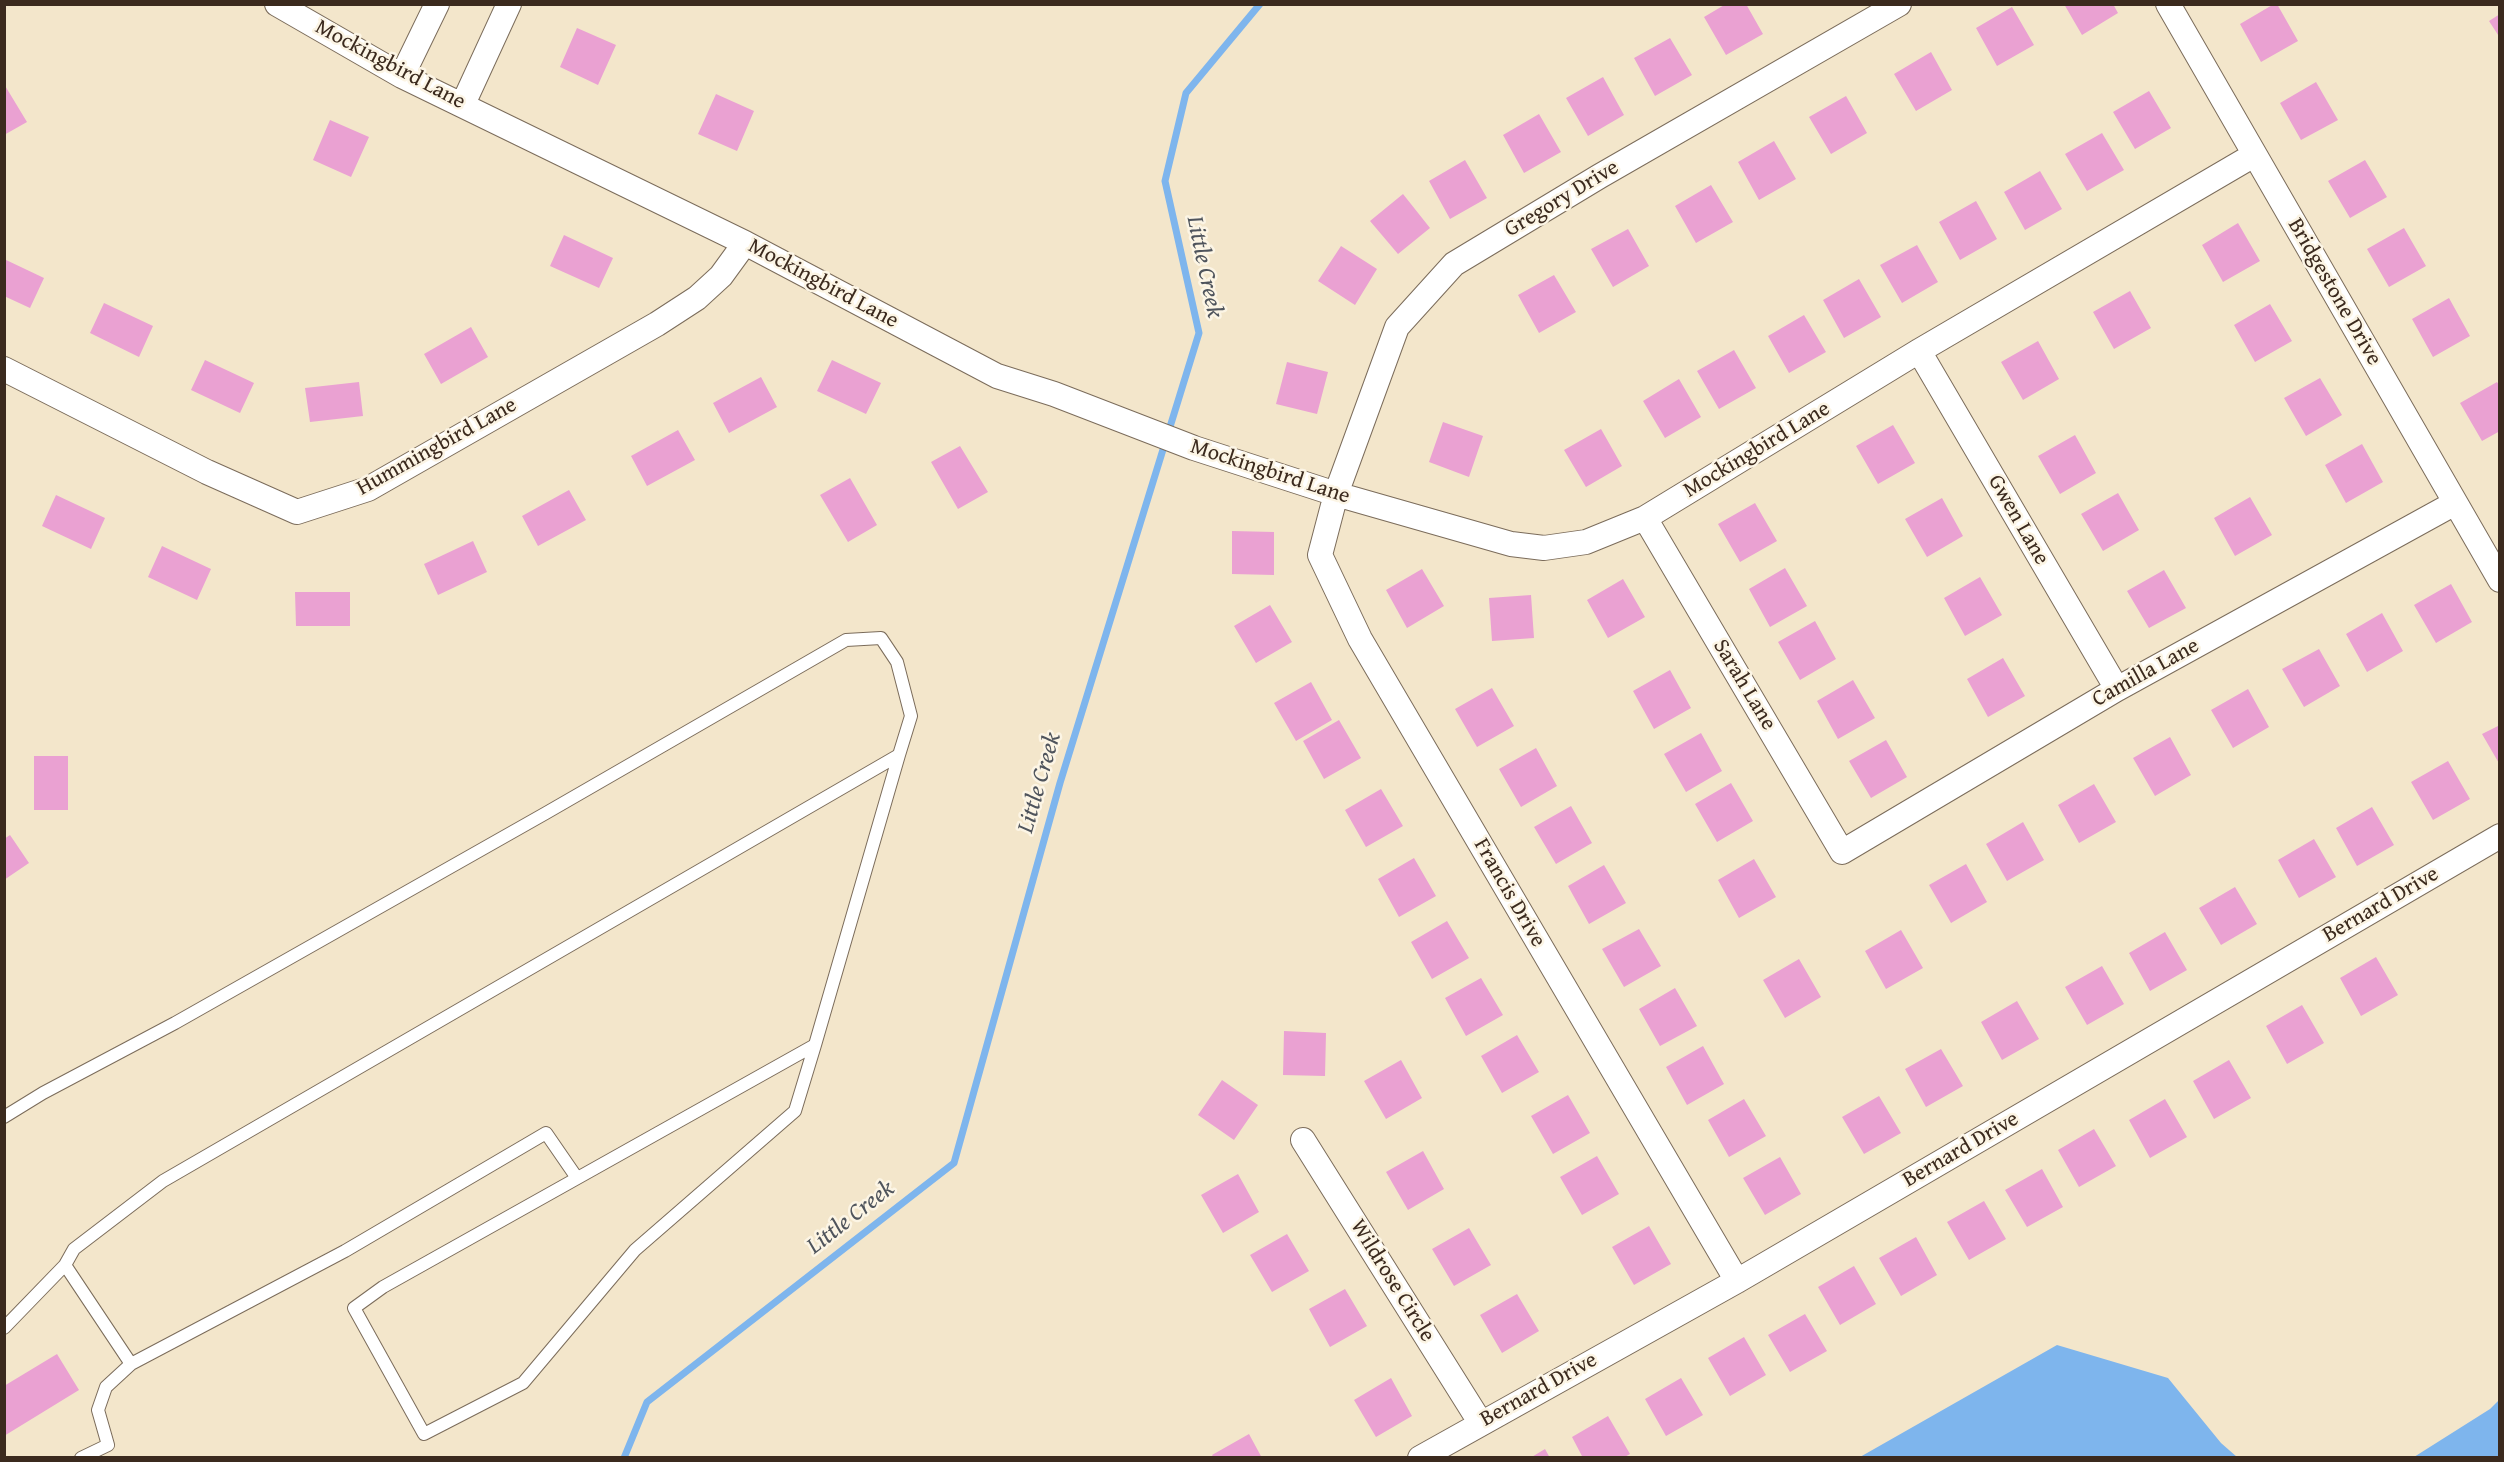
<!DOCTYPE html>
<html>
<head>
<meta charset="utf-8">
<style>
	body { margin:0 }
	#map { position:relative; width:2504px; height:1462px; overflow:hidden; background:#f3e6cb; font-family:"Gentium Book Plus",serif }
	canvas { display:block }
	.frame { position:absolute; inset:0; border:6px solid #3b2a1e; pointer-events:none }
</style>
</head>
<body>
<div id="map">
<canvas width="2504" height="1462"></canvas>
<div class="frame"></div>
</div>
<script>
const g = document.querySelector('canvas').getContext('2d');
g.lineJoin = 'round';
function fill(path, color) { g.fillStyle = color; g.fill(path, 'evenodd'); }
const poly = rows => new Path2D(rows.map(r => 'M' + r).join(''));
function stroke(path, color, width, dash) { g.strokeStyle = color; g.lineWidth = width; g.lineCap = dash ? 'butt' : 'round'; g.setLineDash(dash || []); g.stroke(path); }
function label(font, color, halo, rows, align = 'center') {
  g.font = font + ' "Gentium Book Plus",serif'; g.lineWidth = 5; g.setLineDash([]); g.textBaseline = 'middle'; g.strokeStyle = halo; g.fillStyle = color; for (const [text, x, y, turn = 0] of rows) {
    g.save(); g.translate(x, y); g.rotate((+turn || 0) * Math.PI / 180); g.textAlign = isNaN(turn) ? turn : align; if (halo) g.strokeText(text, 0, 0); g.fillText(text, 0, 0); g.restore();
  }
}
fill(poly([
	[2057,1345,2168,1378,2221,1443,2237,1457,1860,1457],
	[2499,1400,2499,1457,2414,1457,2490,1409]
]), '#7eb5ed');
stroke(poly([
	[624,1458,647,1402,954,1163,1060,783,1199,333,1165,181,1186,93,1260,4]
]), '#7eb5ed', 7);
fill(poly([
	[1726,4,1746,4,1763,34,1726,55,1704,17],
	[2064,4,2113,4,2118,13,2082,35],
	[2274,4,2277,4,2298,41,2261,62,2240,24],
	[2012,7,2034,45,1997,66,1976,28],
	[2500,14,2500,38,2489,21],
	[577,28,616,45,598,85,560,67],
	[1670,38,1692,75,1655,96,1634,58],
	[1931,52,1952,90,1916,111,1894,74],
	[1603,77,1624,115,1588,136,1566,98],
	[2316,82,2338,120,2301,140,2280,103],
	[4,84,27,122,4,135],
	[2149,91,2171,128,2135,149,2113,112],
	[716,94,754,111,737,151,698,134],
	[1846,96,1867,133,1831,154,1809,117],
	[1539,114,1561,152,1524,173,1503,135],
	[330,120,369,137,351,177,313,160],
	[2102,133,2124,170,2087,191,2065,154],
	[1774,141,1796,179,1759,200,1738,162],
	[1465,160,1487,198,1450,219,1429,181],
	[2365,160,2387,197,2350,218,2328,181],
	[2040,171,2062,209,2025,230,2004,192],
	[1711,185,1733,222,1696,243,1675,206],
	[1403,194,1430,228,1398,254,1370,221],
	[1976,201,1997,239,1960,260,1939,222],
	[2238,223,2260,261,2223,282,2202,245],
	[2404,228,2426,266,2389,287,2367,249],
	[1628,229,1649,266,1613,287,1591,249],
	[564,235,613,258,599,288,550,266],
	[1917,245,1938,282,1902,303,1880,265],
	[1341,246,1377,269,1355,305,1318,281],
	[4,259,44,278,30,308,4,296],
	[1554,275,1576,312,1539,333,1518,295],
	[1859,279,1881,317,1844,338,1823,300],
	[2130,291,2151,328,2114,349,2093,312],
	[2449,298,2470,336,2433,357,2412,319],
	[104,303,153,326,139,357,90,333],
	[2270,304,2292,341,2255,362,2234,325],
	[1804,315,1826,352,1789,373,1768,336],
	[471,327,488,357,441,384,424,354],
	[2038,341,2059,379,2023,400,2001,362],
	[1734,350,1756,388,1719,409,1697,371],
	[205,360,254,383,240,413,191,390],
	[832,360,881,383,866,414,817,391],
	[1287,362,1328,372,1317,414,1276,404],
	[761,377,777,407,729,433,713,403],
	[2320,378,2342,415,2306,436,2284,398],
	[1679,379,1701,417,1665,438,1643,401],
	[359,382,363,416,310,422,305,388],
	[2497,382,2500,387,2500,431,2482,441,2460,403],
	[1443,422,1483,436,1469,477,1429,462],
	[1893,425,1915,463,1878,484,1856,446],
	[1601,429,1622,466,1586,487,1564,450],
	[678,430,695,460,647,486,631,456],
	[2075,435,2096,473,2060,494,2038,456],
	[2362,444,2383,482,2346,503,2325,465],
	[960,446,988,492,958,509,931,462],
	[850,478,877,525,848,542,820,495],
	[569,490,586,520,538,546,522,516],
	[2118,493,2139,530,2103,551,2081,514],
	[56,495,105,518,91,549,42,526],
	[2250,497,2272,535,2235,556,2214,518],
	[1942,498,1963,536,1927,557,1905,519],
	[1755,503,1777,541,1740,562,1718,524],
	[1232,531,1274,532,1274,575,1232,574],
	[473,541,487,572,438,595,424,564],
	[162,546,211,569,197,600,148,577],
	[1785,568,1807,606,1770,627,1749,589],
	[1422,569,1444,606,1407,628,1386,590],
	[2164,570,2186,608,2149,628,2127,591],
	[1980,577,2002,615,1965,636,1944,598],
	[1623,579,1645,617,1608,638,1587,600],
	[2451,584,2472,622,2436,643,2414,605],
	[295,592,350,592,350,626,296,626],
	[1531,595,1534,638,1492,641,1489,598],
	[1270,605,1292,642,1256,663,1234,626],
	[2382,613,2403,651,2367,672,2346,634],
	[1815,621,1836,659,1800,680,1778,642],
	[2319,649,2340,686,2304,707,2282,669],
	[2003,658,2025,696,1988,717,1967,679],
	[1670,670,1691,708,1654,729,1633,691],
	[1853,680,1875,718,1838,739,1817,701],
	[1311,682,1332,720,1296,741,1274,703],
	[1492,688,1514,726,1477,747,1455,709],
	[2248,689,2269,727,2233,748,2211,710],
	[1339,720,1361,758,1324,779,1303,741],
	[2500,725,2500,765,2482,734],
	[1701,733,1722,771,1686,792,1664,754],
	[2170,737,2191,775,2155,796,2133,758],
	[1886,740,1907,777,1871,798,1849,761],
	[1536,748,1557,786,1521,807,1499,769],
	[34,756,68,756,68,810,34,810],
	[2448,761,2470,799,2433,820,2411,782],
	[1731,783,1753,821,1717,842,1695,804],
	[2094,784,2116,822,2079,843,2058,805],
	[1381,789,1403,826,1366,847,1345,810],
	[1571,806,1592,843,1556,864,1534,827],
	[2372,807,2394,845,2357,866,2336,828],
	[2023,822,2044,860,2007,881,1986,844],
	[10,835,29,863,4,880,4,839],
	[2314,839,2336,877,2299,898,2278,860],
	[1414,858,1436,896,1399,917,1378,879],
	[1754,859,1776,897,1739,918,1718,880],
	[1966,864,1987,902,1951,923,1929,885],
	[1604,865,1626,903,1589,924,1568,886],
	[2235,887,2257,924,2221,945,2199,908],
	[1447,921,1469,958,1432,979,1411,942],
	[1639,929,1661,966,1624,987,1602,949],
	[1901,930,1923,968,1886,989,1865,951],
	[2165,932,2187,970,2150,991,2129,953],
	[2376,957,2398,995,2361,1016,2340,978],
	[1799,959,1821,997,1785,1018,1763,980],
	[2102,966,2124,1004,2087,1025,2065,987],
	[1481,978,1503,1015,1466,1036,1445,998],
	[1675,988,1697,1026,1660,1046,1639,1009],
	[2017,1001,2039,1039,2002,1060,1981,1022],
	[2302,1005,2324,1043,2287,1064,2266,1026],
	[1284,1031,1326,1033,1325,1076,1283,1075],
	[1517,1035,1539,1072,1502,1093,1481,1056],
	[1703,1046,1724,1084,1687,1105,1666,1067],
	[1941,1049,1963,1086,1926,1107,1905,1069],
	[1401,1060,1422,1098,1386,1119,1364,1081],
	[2229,1060,2251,1098,2214,1119,2193,1081],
	[1222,1080,1258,1105,1234,1140,1198,1115],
	[1568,1095,1590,1133,1553,1154,1531,1116],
	[1879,1096,1901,1133,1864,1154,1842,1117],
	[1744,1099,1766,1136,1729,1157,1708,1120],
	[2165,1099,2187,1137,2150,1158,2129,1120],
	[2094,1129,2116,1166,2079,1187,2058,1150],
	[1423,1151,1444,1189,1408,1210,1386,1172],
	[1597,1156,1619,1194,1582,1215,1560,1177],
	[1780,1157,1801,1194,1765,1215,1743,1178],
	[2042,1169,2063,1207,2027,1227,2005,1190],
	[1238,1174,1259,1212,1223,1233,1201,1195],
	[1984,1201,2006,1239,1969,1260,1947,1222],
	[1649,1226,1671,1264,1634,1285,1612,1247],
	[1469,1228,1491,1265,1454,1286,1432,1249],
	[1287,1234,1309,1271,1272,1292,1250,1255],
	[1916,1237,1937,1275,1901,1296,1879,1258],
	[1854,1266,1876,1304,1840,1325,1818,1287],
	[1345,1289,1367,1326,1330,1347,1309,1309],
	[1517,1294,1539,1331,1502,1353,1480,1315],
	[1805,1314,1827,1351,1790,1372,1768,1335],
	[1744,1337,1766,1375,1730,1396,1708,1358],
	[57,1354,79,1390,4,1436,4,1386],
	[1391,1378,1412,1416,1376,1437,1354,1400],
	[1681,1378,1703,1415,1666,1436,1645,1399],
	[1608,1416,1630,1454,1623,1458,1583,1458,1572,1437],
	[1249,1434,1262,1458,1214,1458,1212,1455],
	[1545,1449,1550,1458,1530,1458]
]), '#eaa1d2');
const lane = poly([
	[4,1117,43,1093,175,1023,546,813,846,640,881,638,897,662,911,716,899,755,815,1045,795,1111,635,1250,523,1383,424,1434,354,1308,383,1287,815,1045],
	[65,1265,74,1249,163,1181,899,755],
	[4,1328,65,1265,131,1364,106,1387,98,1410,108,1445,81,1458],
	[131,1364,345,1251,546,1133,577,1178]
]);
const street = poly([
	[277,4,402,76,745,243,997,376,1054,394,1194,448,1336,494,1511,544,1544,548,1586,542,1645,518,1919,351,2254,155],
	[2168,4,2500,580],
	[402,76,437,4],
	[463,104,509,4],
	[1919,351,2117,689],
	[4,369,207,472,297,512,368,489,657,324,697,298,721,276,745,243],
	[1645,518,1842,852,2117,689,2455,503],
	[1303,1140,1480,1422],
	[1737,1281,1360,639,1320,555,1336,494,1397,327,1454,264,1600,176,1899,4],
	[1420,1458,1737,1281,2500,836]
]);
stroke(lane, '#7b6c5b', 14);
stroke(street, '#7b6c5b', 26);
stroke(lane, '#fff', 12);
stroke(street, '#fff', 24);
label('22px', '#3b2a1e', '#fcf5e5', [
	["Mockingbird Lane",390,65,28],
	["Gregory Drive",1562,199,-31],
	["Mockingbird Lane",823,284,28],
	["Bridgestone Drive",2334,292,60],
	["Hummingbird Lane",437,447,-29],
	["Mockingbird Lane",1757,450,-31],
	["Mockingbird Lane",1270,472,18],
	["Gwen Lane",2018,520,60],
	["Camilla Lane",2146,673,-29],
	["Sarah Lane",1744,685,59],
	["Francis Drive",1509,893,60],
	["Bernard Drive",2381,905,-30],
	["Bernard Drive",1961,1150,-30],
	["Wildrose Circle",1392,1281,58],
	["Bernard Drive",1539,1390,-29]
]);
label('italic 24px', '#4f545c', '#fcf5e5', [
	["Little Creek",1204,267,78],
	["Little Creek",1040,783,-74],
	["Little Creek",851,1218,-38]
]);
</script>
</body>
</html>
